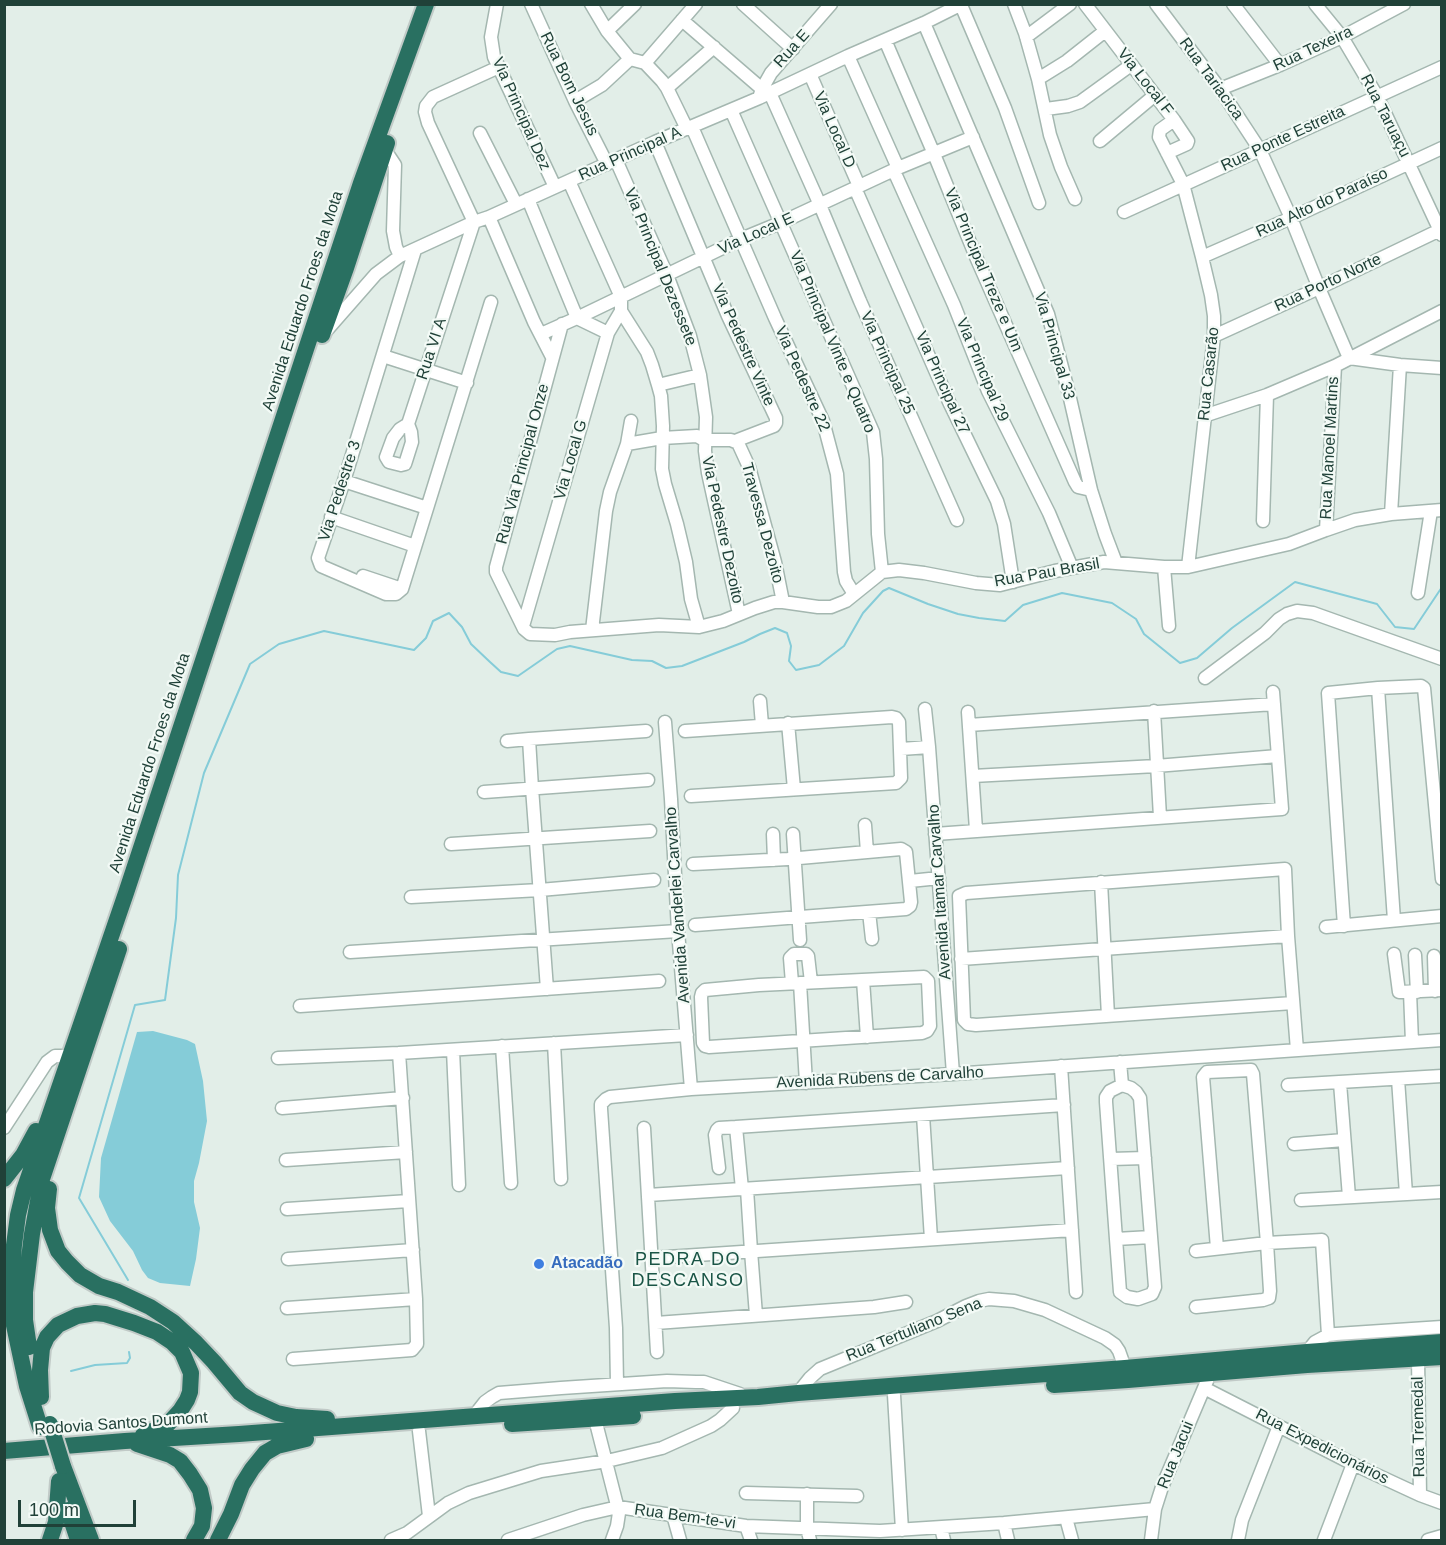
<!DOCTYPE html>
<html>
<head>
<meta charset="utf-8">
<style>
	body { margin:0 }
	#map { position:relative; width:1446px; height:1545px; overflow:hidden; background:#e2eee8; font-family:Arial,sans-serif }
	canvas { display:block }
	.frame { position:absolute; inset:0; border:6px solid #204138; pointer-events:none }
	.scale { position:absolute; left:18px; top:1500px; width:118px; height:27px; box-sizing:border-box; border:3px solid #204138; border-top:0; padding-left:8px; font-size:18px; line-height:21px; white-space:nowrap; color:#204138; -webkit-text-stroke:4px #f3faf6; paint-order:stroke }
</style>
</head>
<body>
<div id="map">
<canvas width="1446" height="1545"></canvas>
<div class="frame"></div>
<div class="scale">100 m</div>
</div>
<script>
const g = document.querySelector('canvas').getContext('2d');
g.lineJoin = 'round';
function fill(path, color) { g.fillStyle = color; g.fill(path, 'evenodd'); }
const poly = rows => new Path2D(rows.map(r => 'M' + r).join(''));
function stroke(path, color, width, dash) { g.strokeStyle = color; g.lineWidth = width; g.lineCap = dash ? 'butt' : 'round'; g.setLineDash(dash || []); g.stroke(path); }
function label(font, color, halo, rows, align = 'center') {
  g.font = font + ' Arial,sans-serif'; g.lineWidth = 4.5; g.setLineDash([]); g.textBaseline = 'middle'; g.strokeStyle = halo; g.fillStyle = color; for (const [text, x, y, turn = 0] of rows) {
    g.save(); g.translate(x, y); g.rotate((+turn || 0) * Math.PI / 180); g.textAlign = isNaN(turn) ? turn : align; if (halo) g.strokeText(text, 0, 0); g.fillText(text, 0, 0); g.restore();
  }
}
fill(poly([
	[153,1031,187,1040,195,1044,203,1081,207,1121,199,1163,194,1181,194,1202,200,1228,196,1259,190,1286,160,1283,148,1278,142,1270,133,1251,110,1221,99,1197,101,1158,137,1032]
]), '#85ccd8');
stroke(poly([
	[128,1280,79,1198,135,1005,165,1000,176,918,178,875,204,773,250,664,279,644,324,631,414,650,426,638,433,621,449,613,462,627,471,644,490,662,501,672,518,676,557,649,570,646,632,660,652,661,666,668,682,666,744,642,760,634,775,628,787,633,791,646,789,661,796,670,819,665,844,646,863,613,883,591,889,588,928,604,958,614,979,618,1005,621,1023,605,1062,593,1112,603,1136,619,1144,634,1180,663,1197,658,1232,628,1295,582,1377,604,1395,627,1414,629,1442,587],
	[71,1371,95,1365,127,1363,130,1358,129,1352]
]), '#85ccd8', 2);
const minor = poly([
	[497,4,491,37,494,57,555,187],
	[531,4,575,101,607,164],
	[591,4,607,31,625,53,630,59,645,63,662,81,667,88,687,129],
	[743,4,793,49],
	[1014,4,1025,33,1038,79,1050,135,1061,167,1075,199],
	[1085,4,1174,120,1188,141,1187,144,1167,153],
	[1156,4,1220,89,1260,150,1291,218,1319,288,1349,358],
	[1233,4,1280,65],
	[1315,4,1342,37,1377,96,1442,235],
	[961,5,1005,108,1039,203],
	[682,20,762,89],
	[924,23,1048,314,1069,394,1091,490,1105,534,1116,563],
	[607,31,635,4],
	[1026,37,1070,4],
	[885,40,934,154,976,257,1075,482,1078,487,1091,490],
	[848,56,898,168],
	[645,63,696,4],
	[810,74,859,186],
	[1038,79,1067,61,1105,31],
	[667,88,714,47],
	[1220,89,1280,65,1342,37,1404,4],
	[770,93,820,205,860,301,957,520],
	[759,98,762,89,771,73,831,4],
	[575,101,602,85,630,59],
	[1046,109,1068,106,1080,102,1131,65],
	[731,110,873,432,876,459,878,534,882,572],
	[1174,120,1160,130,1159,137,1183,184,1202,257,1211,295,1214,316,1214,336,1188,567],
	[692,127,775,318,823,421,837,474,844,572,846,581,854,594],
	[480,133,516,204],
	[1100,141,1155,95],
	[655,142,728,316,776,418,776,423,774,426,735,441],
	[385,150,395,165,393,231,396,247,400,256],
	[616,160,667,275,690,336,700,375,706,417,705,451,708,473,739,614],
	[894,171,954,305,988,391,1049,513,1072,568],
	[855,188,950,404,997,501,1004,524,1013,582],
	[528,199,577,318,608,333],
	[1124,212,1442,67],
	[489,217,534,322,552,357],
	[415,250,344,481,318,558,321,566,386,594,396,594,402,589,491,302],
	[1202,257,1291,218,1442,148],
	[621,311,647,352,652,365,658,385,661,396,663,426,662,469,665,484,677,524,686,562,691,599,699,627],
	[562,324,496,567,496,572,524,629,530,634,555,635,570,632,659,625,699,627,723,621,755,608,774,602,783,602,818,607,831,607,846,601,882,572,899,570,924,573,976,583,1000,585,1055,571,1104,562,1164,567,1188,567,1289,544,1326,530,1355,520,1391,514,1442,510],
	[326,331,376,274,400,256,474,222,489,217,655,142,759,98,848,56,924,23,962,4],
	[541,334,577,318,741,239,780,223,898,168,973,137],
	[1214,336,1319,288,1442,229],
	[383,356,467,383],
	[1349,358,1400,365,1442,368],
	[658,385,700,375],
	[1204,416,1267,395,1335,366,1442,311],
	[408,424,411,432,412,442,406,461,405,464,401,465,389,462,386,457,393,438,400,429,408,424,474,222,428,123,425,112,426,106,433,97,499,67],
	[627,444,662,438,697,436,704,440,731,440,738,443,749,467,775,562,783,602],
	[344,481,427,508],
	[1391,514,1400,365],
	[331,517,415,546],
	[1263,521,1267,395],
	[1326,530,1335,366],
	[1164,567,1169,626],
	[363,576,402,589],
	[1418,593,1431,511],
	[523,626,608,333,621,311,621,297,569,181],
	[592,630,606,511,610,492,627,444,631,421],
	[1205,678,1265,633,1279,619,1287,614,1297,611,1313,613,1442,659],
	[1378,688,1394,920],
	[760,701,762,725],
	[925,709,929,747,953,1074],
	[1154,711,1160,817],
	[968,712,976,830],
	[665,722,671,799,678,931,691,1089],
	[788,723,794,789],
	[969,725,1274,704],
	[685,731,892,717,896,718,899,722,901,778,896,783,691,796],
	[507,741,529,739],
	[901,749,929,747],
	[973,776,1156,766,1278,756],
	[484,792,648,780],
	[865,825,867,852],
	[773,834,774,860],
	[793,834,800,940],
	[935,834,1282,809,1273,692],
	[451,844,650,831],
	[693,864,788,859,901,849,906,852,911,902,910,906,906,909,695,925],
	[910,881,939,878],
	[1101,882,1108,1016],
	[411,897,540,890,654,880],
	[869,912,872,939],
	[1344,926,1328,693,1378,688,1421,686,1424,688,1442,879],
	[1326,927,1442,916],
	[350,952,678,931],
	[1394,954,1399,992,1442,990],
	[1415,955,1417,992],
	[1434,956,1435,991],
	[961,959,1288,936],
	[924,977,928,981,930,1026,927,1031,922,1033,709,1047,705,1046,703,1043,701,997,702,993,705,990,759,985,924,977],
	[863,980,867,1037],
	[792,983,790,958,794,954,806,954,808,956,811,982],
	[800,983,806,1083],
	[547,989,532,788,529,739,646,731],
	[1410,992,1412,1042],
	[1293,1003,976,1025,968,1024,964,1020,959,896,966,893,1285,869,1288,936,1297,1050],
	[300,1006,659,981],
	[554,1043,561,1179],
	[502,1046,511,1183],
	[453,1050,459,1185],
	[278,1058,399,1053,687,1035],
	[1120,1062,1122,1085,1110,1091,1106,1097,1106,1102,1116,1239,1120,1292,1127,1297,1138,1299,1152,1294,1155,1287,1140,1098,1136,1092,1131,1088,1122,1085],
	[1061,1066,1076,1292],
	[1398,1079,1406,1194],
	[1340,1083,1349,1197],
	[1288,1085,1442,1076],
	[282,1108,403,1098],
	[923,1115,931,1239],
	[736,1127,1064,1105],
	[4,1128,47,1062,55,1056,70,1056],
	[644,1128,657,1352],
	[1294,1144,1344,1140],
	[1111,1159,1145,1158],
	[286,1160,406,1152],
	[719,1168,715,1135,717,1130,719,1128,736,1127,742,1189],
	[747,1189,751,1251,756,1315],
	[648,1195,1068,1168],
	[1301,1200,1442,1192],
	[287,1209,409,1201],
	[1116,1239,1151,1237],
	[1217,1248,1203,1077,1207,1072,1251,1070,1253,1074,1267,1243,1322,1240,1328,1335],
	[1196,1251,1267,1243,1270,1291,1269,1298,1263,1300,1196,1307],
	[652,1258,1072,1230],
	[288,1259,413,1250],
	[287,1308,416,1299],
	[656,1323,874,1307,906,1302],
	[1307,1355,1307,1352,1315,1342,1328,1335,1336,1334,1442,1327],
	[1418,1358,1420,1495],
	[293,1359,412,1350,417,1344,416,1299,399,1053],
	[617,1384,616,1328,601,1109,601,1104,606,1099,610,1097,691,1089,953,1074,1442,1040],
	[1204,1388,1353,1464,1420,1495,1442,1503],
	[798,1393,810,1378,820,1369,937,1321,966,1306,979,1301,989,1299,1014,1301,1045,1310,1105,1338,1115,1345,1119,1351,1125,1368],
	[894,1395,902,1530],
	[474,1416,485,1402,492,1397,499,1393,561,1388,667,1381,696,1382,704,1382,740,1394],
	[595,1419,619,1513,617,1526,612,1540],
	[419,1431,429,1516],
	[746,1493,857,1496],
	[807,1494,807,1528,810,1540],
	[673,1515,680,1540],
	[1066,1518,1072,1540],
	[1004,1523,1008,1540],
	[746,1526,751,1540],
	[941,1528,944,1540],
	[391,1540,407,1533,448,1503,469,1493,541,1471,607,1461,662,1448,711,1426,720,1420,733,1408],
	[508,1540,583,1515,618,1507,746,1526,880,1531,1004,1523,1155,1509],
	[1151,1540,1155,1509,1162,1487,1207,1381],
	[1238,1540,1242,1520,1279,1426],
	[1324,1540,1353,1464],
	[1428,1540,1442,1536]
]);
const highway = poly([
	[322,335,346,268,387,143],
	[4,1179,23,1155,36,1131],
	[49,1189,47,1208,50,1230,58,1251,67,1262,80,1275,99,1286,118,1292,150,1307,173,1322,196,1343,214,1362,240,1393,253,1402,277,1413,296,1417,327,1419],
	[29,1347,25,1320,25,1292,32,1234,42,1179,119,949],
	[1054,1385,1128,1380,1307,1365,1442,1357],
	[41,1397,40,1370,42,1348,47,1337,58,1325,77,1316,95,1313,105,1314,134,1323,157,1332,172,1342,182,1352,191,1373,190,1392,187,1400,180,1411,168,1424,143,1435],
	[512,1424,633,1416],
	[40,1427,27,1386,12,1316,11,1287,14,1245,18,1215,24,1190,126,893,361,183,426,4],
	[137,1444,170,1455,180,1461,190,1474,200,1490,204,1508,202,1526,194,1540],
	[4,1451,125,1441,239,1434,675,1401,758,1397,798,1393,1125,1368,1307,1352,1442,1342],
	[63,1466,91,1540],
	[68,1510,78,1540],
	[50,1540,56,1522,59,1481],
	[218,1540,231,1514,242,1485,252,1469,265,1453,277,1446,306,1439]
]);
stroke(minor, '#a4b7b0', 15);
stroke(highway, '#c1cac7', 20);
stroke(minor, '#fff', 12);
stroke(highway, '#297061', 16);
const highwayBridge = poly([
	[50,1424,63,1466]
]);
stroke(highwayBridge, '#c1cac7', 20, []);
stroke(highwayBridge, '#297061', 16);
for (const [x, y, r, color] of [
	[539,1264,6,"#3f7fe0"]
]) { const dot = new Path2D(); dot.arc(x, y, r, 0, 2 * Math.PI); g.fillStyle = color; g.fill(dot); stroke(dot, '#f3faf6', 2); }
label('16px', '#204138', '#f3faf6', [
	["Rua E",792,49,-48],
	["Rua Texeira",1313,49,-25],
	["Rua Tariacica",1211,79,54],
	["Via Local F",1145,82,52],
	["Rua Bom Jesus",569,84,64],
	["Via Principal Dez",521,114,66],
	["Rua Taruaçu",1385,116,63],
	["Via Local D",834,130,66],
	["Rua Ponte Estreita",1283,139,-25],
	["Rua Principal A",630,154,-24],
	["Rua Alto do Paraíso",1322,203,-25],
	["Via Local E",756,234,-24],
	["Via Principal Dezessete",660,267,68],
	["Via Principal Treze e Um",983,270,67],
	["Rua Porto Norte",1328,283,-25],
	["Avenida Eduardo Froes da Mota",303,301,-72],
	["Via Principal Vinte e Quatro",832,342,67],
	["Via Pedestre Vinte",743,345,66],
	["Via Principal 33",1054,346,74],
	["Rua VI A",432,349,-72],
	["Via Principal 25",887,363,66],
	["Via Principal 29",982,370,67],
	["Rua Casarão",1209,374,-84],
	["Via Pedestre 22",802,379,66],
	["Via Principal 27",942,383,66],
	["Rua Manoel Martins",1330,448,-87],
	["Via Local G",571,460,-74],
	["Rua Via Principal Onze",523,464,-75],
	["Via Pedestre 3",340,491,-72],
	["Travessa Dezoito",762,523,75],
	["Via Pedestre Dezoito",722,530,78],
	["Rua Pau Brasil",1047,573,-10],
	["Avenida Eduardo Froes da Mota",150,763,-72],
	["Avenida Itamar Carvalho",940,892,-94],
	["Avenida Vanderlei Carvalho",678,905,-94],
	["Avenida Rubens de Carvalho",880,1078,-3],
	["Rua Tertuliano Sena",914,1330,-22],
	["Rodovia Santos Dumont",121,1424,-4],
	["Rua Tremedal",1419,1427,-91],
	["Rua Expedicionários",1322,1447,27],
	["Rua Jacui",1176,1455,-68],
	["Rua Bem-te-vi",685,1517,8]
]);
label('bold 16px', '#366cbe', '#f3faf6', [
	["Atacadão",551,1264]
], 'left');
g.letterSpacing = '1.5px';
label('18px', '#1a5546', '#f3faf6', [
	["PEDRA DO",688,1260],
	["DESCANSO",688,1281]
]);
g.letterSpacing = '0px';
</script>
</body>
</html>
